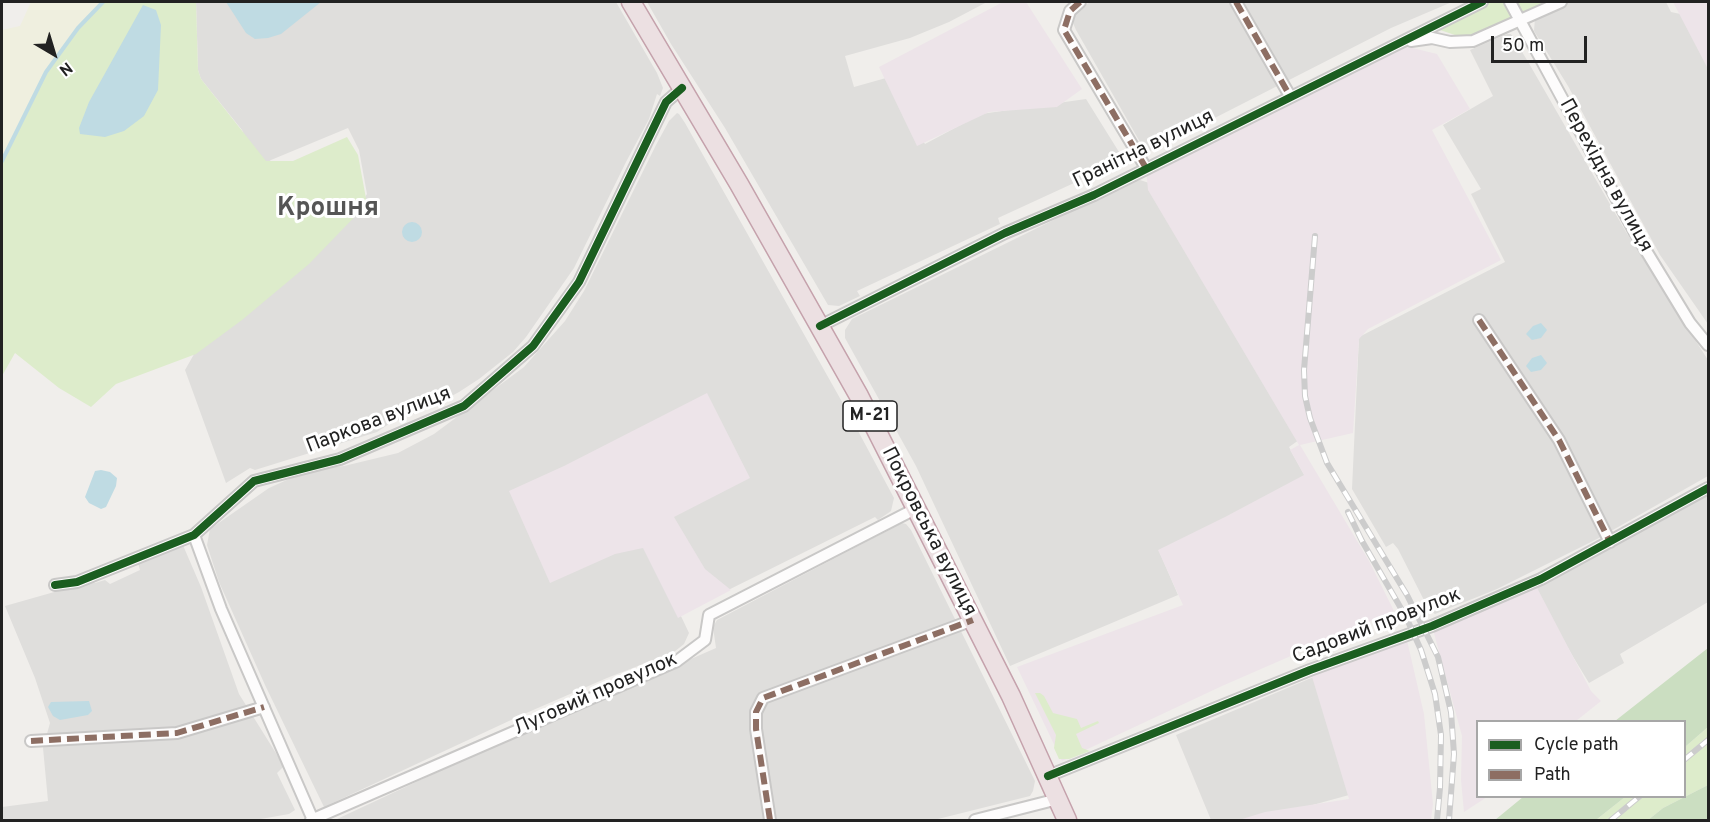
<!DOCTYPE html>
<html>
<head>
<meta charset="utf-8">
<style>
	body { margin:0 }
	#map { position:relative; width:1710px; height:822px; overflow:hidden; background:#f0eeeb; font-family:Overpass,sans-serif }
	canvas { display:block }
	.frame { position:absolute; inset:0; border:3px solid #222; pointer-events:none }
	.legend { position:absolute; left:1476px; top:720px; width:210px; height:78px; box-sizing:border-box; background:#fff; border:2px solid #a7a7a7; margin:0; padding:8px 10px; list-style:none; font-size:18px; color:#222 }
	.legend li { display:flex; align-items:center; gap:12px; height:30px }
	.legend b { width:30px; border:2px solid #a7a7a7 }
	.north { position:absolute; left:24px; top:24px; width:60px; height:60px; -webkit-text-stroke:4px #fff; paint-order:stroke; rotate:142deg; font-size:16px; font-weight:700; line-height:24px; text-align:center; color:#222 }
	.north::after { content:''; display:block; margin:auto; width:21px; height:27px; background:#222; clip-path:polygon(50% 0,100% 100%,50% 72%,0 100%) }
	.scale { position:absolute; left:1491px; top:36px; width:96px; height:27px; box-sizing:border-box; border:3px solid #222; border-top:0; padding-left:8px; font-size:18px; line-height:21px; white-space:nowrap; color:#222; -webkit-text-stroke:4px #fff; paint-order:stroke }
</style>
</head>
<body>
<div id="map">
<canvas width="1710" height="822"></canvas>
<div class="frame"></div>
<ul class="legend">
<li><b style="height:8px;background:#1b5e20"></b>Cycle path</li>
<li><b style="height:8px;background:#8d6e63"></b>Path</li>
</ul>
<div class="north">N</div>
<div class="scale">50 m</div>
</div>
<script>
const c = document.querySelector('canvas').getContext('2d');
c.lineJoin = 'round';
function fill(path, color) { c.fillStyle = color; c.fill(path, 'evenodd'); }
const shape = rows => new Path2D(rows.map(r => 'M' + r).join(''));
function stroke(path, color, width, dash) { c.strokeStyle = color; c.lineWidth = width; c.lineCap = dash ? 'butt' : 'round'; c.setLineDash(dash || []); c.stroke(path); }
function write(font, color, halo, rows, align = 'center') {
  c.font = font + ' Overpass,sans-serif'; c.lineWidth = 6; c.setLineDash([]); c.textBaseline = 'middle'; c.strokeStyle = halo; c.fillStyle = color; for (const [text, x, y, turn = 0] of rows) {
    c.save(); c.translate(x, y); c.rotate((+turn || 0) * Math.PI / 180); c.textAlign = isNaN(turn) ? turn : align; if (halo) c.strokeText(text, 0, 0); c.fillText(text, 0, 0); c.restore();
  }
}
const residential = shape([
	[196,2,616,2,657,73,663,88,660,96,657,94,649,119,626,162,574,268,526,337,513,352,479,379,459,392,435,405,389,424,377,432,255,470,250,468,226,483,185,370,197,349,345,226,367,194,359,150,348,128,271,160,259,168,242,130,201,79,198,70],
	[647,2,987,2,949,22,910,38,845,56,854,87,886,78,925,144,981,114,1086,99,1124,160,998,218,1000,224,857,291,860,296,839,306,828,305,725,128,671,44],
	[1091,2,1452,2,1391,28,1148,152,1144,149,1076,30,1073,23,1074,16,1084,5],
	[1570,2,1666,2,1671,12,1685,15,1708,59,1708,324,1660,255,1568,86,1534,31,1535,18],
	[1507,34,1511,34,1527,60,1626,232,1708,360,1708,476,1597,539,1497,589,1435,614,1429,610,1398,549,1393,543,1386,547,1352,489,1359,337,1505,262,1471,194,1481,189,1443,125,1493,96,1470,50],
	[677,113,679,114,685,123,850,416,894,498,891,511,878,520,875,517,680,614,689,633,684,644,674,652,607,678,524,714,324,807,265,685,219,582,207,545,210,529,269,488,309,470,344,466,398,453,434,434,524,367,565,321,584,291,656,145,669,121],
	[1140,180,1152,184,1306,435,1289,447,1305,476,1160,553,1178,595,1010,666,916,466,845,338,845,330,852,319,1129,183],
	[1708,492,1708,602,1620,654,1624,663,1589,683,1532,589,1551,577,1616,545],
	[902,523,906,524,911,530,1035,781,1033,791,1030,796,934,820,335,820,495,745,716,648,713,627,717,620],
	[182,543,201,587,239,694,284,766,277,773,295,810,289,814,255,820,2,820,2,807,48,801,43,748,50,723,35,678,5,606,93,581,95,583,105,580,110,584,140,570,138,563],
	[1323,673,1349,795,1258,820,1211,820,1176,735]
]);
const industrial = shape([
	[1003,2,1026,2,1082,89,1057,107,989,112,917,146,879,67],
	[1673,2,1708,2,1708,69],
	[1396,44,1437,54,1470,109,1432,130,1501,260,1368,329,1359,339,1353,433,1300,445,1369,561,1394,611,1222,686,1062,761,1017,667,1183,605,1158,550,1225,517,1304,475,1290,450,1299,445,1148,190,1146,168],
	[707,393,750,478,674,517,705,569,731,590,678,618,643,548,615,554,550,583,509,491,564,466],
	[1534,582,1591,691,1601,701,1576,721,1478,722,1478,796,1487,797,1464,812,1461,780,1462,736,1432,626],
	[1406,636,1424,714,1433,804,1431,820,1239,820,1265,812,1349,799,1310,670]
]);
const farmland = shape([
	[31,2,103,2,78,28,46,72,2,161,2,30,20,26]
]);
const grass = shape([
	[103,2,196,2,198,70,201,79,266,161,293,161,347,137,358,155,367,204,309,264,242,320,196,354,116,384,91,407,59,388,15,353,2,376,2,161,46,72,78,28],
	[1482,2,1561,2,1473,41,1431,27],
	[1035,693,1040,693,1044,696,1053,713,1077,719,1081,728,1098,721,1099,723,1076,734,1082,748,1090,751,1069,759,1059,759,1054,748,1056,735],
	[1708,727,1708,785,1663,808,1648,820,1596,820,1625,797,1684,796,1685,747]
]);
const forest = shape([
	[1708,648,1708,727,1685,747,1684,722,1615,721],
	[1708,785,1708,820,1648,820,1663,808],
	[1523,797,1524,796,1625,797,1596,820,1495,820]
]);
const water = shape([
	[226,2,321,2,281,34,268,38,255,39,246,33],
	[143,5,156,10,161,25,158,90,144,116,124,131,105,137,80,134,79,128,89,102],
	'402 232a10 10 0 1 1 20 0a10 10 0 1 1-20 0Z',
	[1541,323,1547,330,1541,338,1532,340,1526,334,1533,326],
	[1541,355,1547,363,1541,370,1531,372,1526,366,1532,358],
	[101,470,110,472,117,478,116,486,106,507,101,509,89,503,85,497,95,471],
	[89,701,92,711,88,715,60,720,53,716,48,707,51,702]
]);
const stream = shape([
	[2,161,46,72,78,28,103,2]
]);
const street = shape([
	[1080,2,1070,11,1064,30,1146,168],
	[1236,2,1290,96],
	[1510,2,1634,231,1690,323,1708,345],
	[1411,41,1432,38,1450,42,1473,41,1561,2],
	[1479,320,1559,440,1610,542],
	[820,326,1005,233,1094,195,1482,2],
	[194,535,221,609,313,820],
	[55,585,77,582,194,535,254,481,340,459,464,406,533,346,579,282,666,102,682,88],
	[31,741,177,733,264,707],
	[1048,776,1310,670,1432,626,1541,579,1708,488],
	[311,820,677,661,705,640,709,615,917,508],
	[770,820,756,729,756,712,763,698,973,620],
	[975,820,1058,799]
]);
const highway = shape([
	[631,2,739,184,859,396,1011,696,1067,820]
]);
const rail = shape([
	[1315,236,1304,370,1305,396,1310,418,1327,463,1407,595,1438,657,1451,712,1454,754,1449,820],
	[1348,512,1362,541,1406,617,1421,650,1435,694,1441,735,1440,788,1437,820],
	[1684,760,1708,740],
	[1611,820,1640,796]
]);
const quiet = shape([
	[1080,2,1070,11,1064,30,1146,168],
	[1236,2,1290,96],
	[1479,320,1559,440,1610,542],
	[31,741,177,733,264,707],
	[770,820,756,729,756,712,763,698,973,620]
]);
const cycleway = shape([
	[820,326,1005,233,1094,195,1482,2],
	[55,585,77,582,194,535,254,481,340,459,464,406,533,346,579,282,666,102,682,88],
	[1048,776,1310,670,1432,626,1541,579,1708,488]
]);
const shields = [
	[870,416,54]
];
const shieldNames = [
	["М-21",870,416]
];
const streetNames = [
	["Гранітна вулиця",1144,150,-26],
	["Перехідна вулиця",1605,176,61],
	["Паркова вулиця",379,421,-21],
	["Покровська вулиця",928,532,63],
	["Садовий провулок",1377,627,-21],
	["Луговий провулок",596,695,-24]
];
const districtNames = [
	["Крошня",328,210]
];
fill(residential, '#dfdedc');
fill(industrial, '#ede4e9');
fill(farmland, '#efefdf');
fill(grass, '#ddeccb');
fill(forest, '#cbdec1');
fill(water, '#bfdbe3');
stroke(stream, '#bfdbe3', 4);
stroke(street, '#c9c8c7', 14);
stroke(highway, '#c5a2ac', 21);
stroke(street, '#fdfcfc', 10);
stroke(highway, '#ece0e2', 18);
stroke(rail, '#ccc', 6);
stroke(rail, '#fff', 4, [11]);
stroke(quiet, '#8d6e63', 6, [12, 6]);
stroke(cycleway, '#1b5e20', 8);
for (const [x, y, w] of shields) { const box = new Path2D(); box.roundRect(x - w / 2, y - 15, w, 30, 4.5); c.fillStyle = '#fff'; c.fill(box); stroke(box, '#222', 1.5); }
write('bold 18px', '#222', null, shieldNames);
write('20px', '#222', '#fff', streetNames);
write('bold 26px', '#555', '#fff', districtNames);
</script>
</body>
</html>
